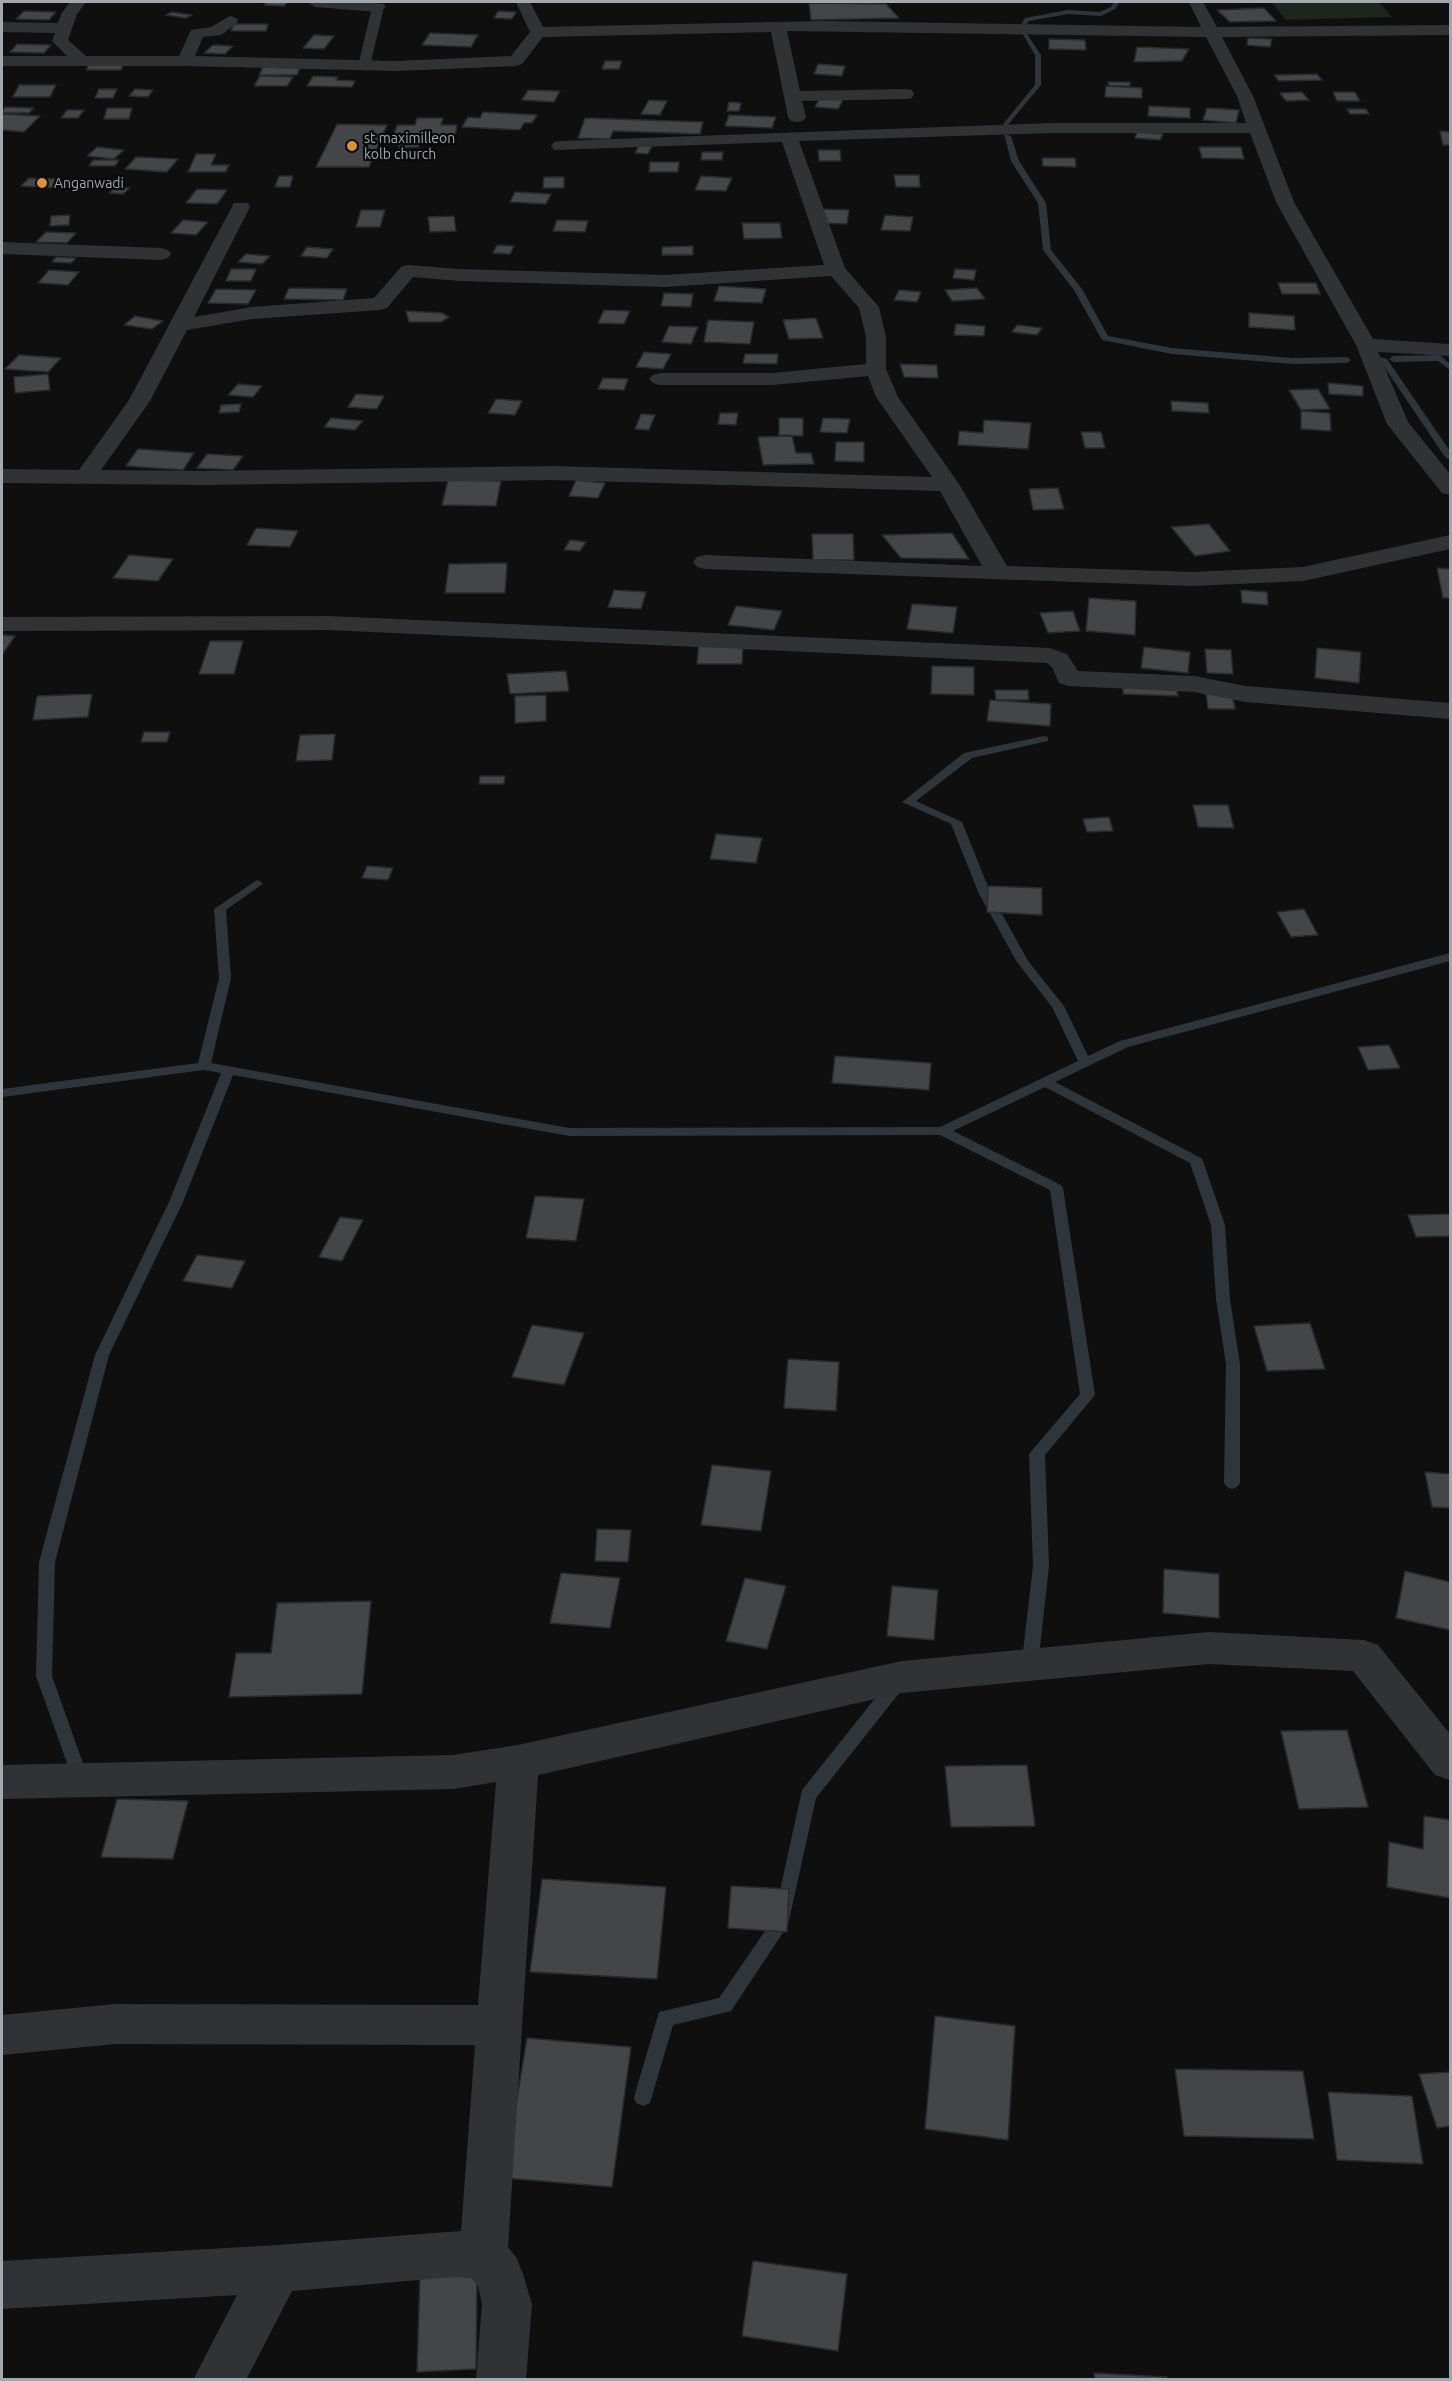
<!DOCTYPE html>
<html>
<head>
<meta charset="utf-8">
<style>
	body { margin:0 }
	#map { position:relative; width:1452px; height:2381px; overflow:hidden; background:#0f0f10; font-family:Ubuntu,sans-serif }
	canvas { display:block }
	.frame { position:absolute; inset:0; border:3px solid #a2a8af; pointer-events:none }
</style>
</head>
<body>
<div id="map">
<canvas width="1452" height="2381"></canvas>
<div class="frame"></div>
</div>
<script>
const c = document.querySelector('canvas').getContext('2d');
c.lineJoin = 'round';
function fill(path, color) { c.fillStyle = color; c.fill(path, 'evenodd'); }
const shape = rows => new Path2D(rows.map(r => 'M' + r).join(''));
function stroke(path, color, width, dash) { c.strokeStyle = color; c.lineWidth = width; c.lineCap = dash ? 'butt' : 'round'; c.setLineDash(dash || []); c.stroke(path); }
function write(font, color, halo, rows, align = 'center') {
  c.font = font + ' Ubuntu,sans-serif'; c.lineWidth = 4.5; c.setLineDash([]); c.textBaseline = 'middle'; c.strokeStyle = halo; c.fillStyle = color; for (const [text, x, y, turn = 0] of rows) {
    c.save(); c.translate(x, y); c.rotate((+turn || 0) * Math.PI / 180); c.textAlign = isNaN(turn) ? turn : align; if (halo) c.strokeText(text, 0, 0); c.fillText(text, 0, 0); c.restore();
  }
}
const green = shape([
	[1271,2,1379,2,1392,17,1286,20]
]);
const stream = shape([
	[1114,2,1120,2,1115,9,1101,16,1068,14,1029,21,1024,27,1021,25,1025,18,1068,10,1100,12,1111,7,1114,2],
	[1025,31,1041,55,1041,85,1007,126,1003,124,1035,85,1035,55,1022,33,1025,31],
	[1004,134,1011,136,1019,161,1046,203,1051,250,1082,289,1108,336,1172,348,1292,358,1347,357,1351,360,1347,363,1292,364,1172,354,1102,340,1074,290,1043,250,1038,203,1011,161,1004,134],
	[1440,355,1450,364,1450,370,1438,361,1393,362,1389,359,1393,356,1440,355],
	[1380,357,1387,359,1450,451,1450,460,1445,457,1379,359,1380,357],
	[1044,736,1048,737,1048,741,972,758,916,801,962,822,991,894,1028,961,1064,1006,1088,1056,1120,1041,1450,953,1450,961,1128,1047,1055,1082,1201,1158,1203,1161,1225,1225,1230,1299,1240,1364,1240,1483,1237,1487,1232,1489,1227,1487,1224,1483,1226,1364,1216,1299,1211,1225,1190,1163,1045,1087,953,1131,1061,1185,1063,1188,1095,1395,1045,1455,1049,1566,1038,1665,1036,1670,1028,1671,1022,1670,1020,1665,1022,1660,1033,1566,1029,1454,1080,1394,1050,1190,940,1135,569,1136,233,1075,183,1202,109,1355,55,1562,52,1676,86,1772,84,1777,78,1779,72,1777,36,1676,39,1562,95,1355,169,1202,221,1073,204,1070,2,1097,2,1089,198,1063,219,978,214,909,257,880,263,883,261,885,226,910,231,978,211,1063,569,1128,940,1127,1078,1061,1052,1007,1017,962,979,894,951,824,902,802,964,753,1044,736],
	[898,1675,904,1677,906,1682,904,1687,816,1798,788,1925,731,2011,673,2025,650,2103,643,2106,636,2103,634,2097,659,2012,719,1998,774,1918,802,1790,892,1677,898,1675]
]);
const building = shape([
	[267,2,288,2,284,6,264,5,267,2],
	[809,3,886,4,899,18,811,20,809,3],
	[1264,8,1276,21,1230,22,1217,10,1264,8],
	[24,11,56,12,49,20,16,19,24,11],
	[498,11,516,12,512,19,494,18,498,11],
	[172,12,192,15,186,18,166,15,172,12],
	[234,24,268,24,266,31,231,31,234,24],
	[430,33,478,35,471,47,422,45,430,33],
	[314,35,334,36,324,49,303,48,314,35],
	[1248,38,1272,39,1270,47,1247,45,1248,38],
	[1049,39,1085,40,1086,50,1049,49,1049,39],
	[17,44,51,45,44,53,10,52,17,44],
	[213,45,233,46,225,54,204,53,213,45],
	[1137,47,1189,49,1182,61,1134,62,1137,47],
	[605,61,622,61,619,69,602,69,605,61],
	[89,64,124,64,121,70,86,70,89,64],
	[818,64,845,66,842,76,814,74,818,64],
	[263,67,300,68,297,75,259,75,263,67],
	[1317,74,1322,80,1279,81,1274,75,1317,74],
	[260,76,293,77,287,86,254,86,260,76],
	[313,76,338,77,336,80,355,81,352,87,307,86,313,76],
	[1108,82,1130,82,1130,86,1109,86,1108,82],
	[19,85,56,85,50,97,13,97,19,85],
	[1106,86,1142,88,1142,98,1105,97,1106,86],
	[99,89,117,89,113,98,95,98,99,89],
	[135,89,153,90,148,97,129,96,135,89],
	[528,90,560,91,554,102,522,100,528,90],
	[1302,92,1309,100,1286,101,1280,93,1302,92],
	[1333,92,1355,92,1360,101,1337,101,1333,92],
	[820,98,843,100,838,109,815,107,820,98],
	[649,100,667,101,660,115,641,114,649,100],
	[729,102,741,103,739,111,727,111,729,102],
	[1149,106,1190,108,1190,118,1148,116,1149,106],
	[5,107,34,108,29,113,2,113,5,107],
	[107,108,132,108,129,119,104,119,107,108],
	[1207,108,1239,110,1236,123,1203,120,1207,108],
	[1347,109,1366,109,1369,114,1350,114,1347,109],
	[67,110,84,110,78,118,61,118,67,110],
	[483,112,537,115,532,123,524,123,520,130,462,127,468,117,480,118,483,112],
	[2,114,40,116,24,132,2,130,2,114],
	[729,115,776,117,772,128,725,126,729,115],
	[417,118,443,118,441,125,457,125,455,137,393,137,397,125,415,125,417,118],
	[585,118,703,122,700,134,613,131,610,139,578,138,585,118],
	[337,124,387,125,369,167,316,167,337,124],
	[1440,131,1450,132,1450,145,1443,145,1440,131],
	[1137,132,1163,134,1160,140,1135,138,1137,132],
	[419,142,419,147,399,148,398,143,419,142],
	[639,145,652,146,648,154,635,153,639,145],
	[97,147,124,150,114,159,87,156,97,147],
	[1199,147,1241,147,1244,159,1202,158,1199,147],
	[818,150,840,150,841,161,819,161,818,150],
	[702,152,723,152,722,160,701,160,702,152],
	[196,154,216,154,211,165,229,165,226,172,188,172,196,154],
	[136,157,178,159,167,172,125,169,136,157],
	[1042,158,1075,158,1076,167,1043,166,1042,158],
	[93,160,119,160,115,166,89,166,93,160],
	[650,162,679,162,678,172,649,172,650,162],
	[894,175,919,175,920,187,896,187,894,175],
	[279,176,293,176,290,187,275,187,279,176],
	[701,176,732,178,726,191,695,190,701,176],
	[544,177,564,177,564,188,543,188,544,177],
	[29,178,61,179,55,188,21,186,29,178],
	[116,187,130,188,123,194,109,193,116,187],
	[197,189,227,190,217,204,186,203,197,189],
	[515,192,551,194,546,204,510,202,515,192],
	[822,209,849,210,847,224,820,223,822,209],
	[361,210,385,210,380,227,356,227,361,210],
	[70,215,69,225,50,226,51,216,70,215],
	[885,215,913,217,910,231,881,230,885,215],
	[454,216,456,231,430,232,428,217,454,216],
	[183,220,208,222,196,235,171,233,183,220],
	[557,220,588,221,585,232,553,231,557,220],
	[742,223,780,223,782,238,744,239,742,223],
	[46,232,76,233,67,243,36,242,46,232],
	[497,245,514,246,510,254,493,253,497,245],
	[693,246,693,255,662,255,662,247,693,246],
	[307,247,333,249,327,258,301,256,307,247],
	[246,254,270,256,262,264,238,262,246,254],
	[56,257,76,258,71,263,52,262,56,257],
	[231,269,256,269,251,281,226,281,231,269],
	[955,269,976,270,974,280,953,278,955,269],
	[49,270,79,272,68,285,38,283,49,270],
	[1278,283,1316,283,1320,294,1282,294,1278,283],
	[719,286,766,289,762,303,714,301,719,286],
	[289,288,347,289,343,300,284,299,289,288],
	[977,288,985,299,952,301,945,290,977,288],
	[216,289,256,290,248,304,208,303,216,289],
	[899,290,921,292,917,302,894,300,899,290],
	[664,293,693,294,691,307,661,306,664,293],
	[604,310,630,311,624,324,598,323,604,310],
	[406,311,442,313,449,317,441,322,409,322,406,311],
	[1249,313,1294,316,1295,330,1249,327,1249,313],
	[135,316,163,321,152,329,124,325,135,316],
	[816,318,823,338,789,339,783,320,816,318],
	[708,320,754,322,750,344,704,342,708,320],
	[956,324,985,326,984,336,954,335,956,324],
	[1017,325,1042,328,1037,335,1012,332,1017,325],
	[669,326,698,327,691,344,662,342,669,326],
	[644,352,671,354,663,369,636,367,644,352],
	[745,354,778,354,777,364,743,363,745,354],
	[19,355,61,358,48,372,5,369,19,355],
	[900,364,937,365,938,378,904,377,900,364],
	[48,374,50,390,15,393,14,377,48,374],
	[603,378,628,379,624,390,598,389,603,378],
	[1328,383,1363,386,1363,396,1329,394,1328,383],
	[238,384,262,386,253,397,228,395,238,384],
	[1318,389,1330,409,1301,410,1289,390,1318,389],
	[356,394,384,396,377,409,348,407,356,394],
	[496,399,522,401,515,415,488,413,496,399],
	[1171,401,1208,403,1209,413,1172,411,1171,401],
	[241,404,239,412,219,413,221,405,241,404],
	[1301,411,1330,413,1331,431,1301,429,1301,411],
	[720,413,738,413,736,425,718,424,720,413],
	[641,414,655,415,649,430,635,429,641,414],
	[331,418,363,421,355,430,324,427,331,418],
	[779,418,803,418,803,436,779,435,779,418],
	[823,418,850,419,847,433,820,432,823,418],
	[984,420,1031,423,1028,449,958,445,959,431,983,433,984,420],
	[1081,432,1101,432,1105,448,1085,448,1081,432],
	[792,436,796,453,811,453,814,464,763,465,758,437,792,436],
	[836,442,864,442,864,462,835,461,836,442],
	[138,449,194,453,183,470,126,466,138,449],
	[207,454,243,456,233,470,197,468,207,454],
	[448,480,501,481,496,506,442,505,448,480],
	[576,480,605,483,598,498,569,496,576,480],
	[1058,488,1064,509,1033,510,1029,489,1058,488],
	[1209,524,1230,551,1195,556,1171,527,1209,524],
	[256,528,298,531,290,547,247,545,256,528],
	[952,533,969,559,901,558,882,535,952,533],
	[812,534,853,534,854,560,813,560,812,534],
	[570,540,586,542,580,551,564,550,570,540],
	[129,555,173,559,158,581,113,578,129,555],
	[507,563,505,593,445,593,449,564,507,563],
	[1437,568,1450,569,1450,598,1443,598,1437,568],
	[614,590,646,592,641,609,608,607,614,590],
	[1241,590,1267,592,1268,605,1242,603,1241,590],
	[1089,598,1136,601,1135,635,1086,631,1089,598],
	[912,604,957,607,953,633,907,629,912,604],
	[736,606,782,611,774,630,728,625,736,606],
	[1073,611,1080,631,1048,633,1040,613,1073,611],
	[2,635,15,636,2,655,2,635],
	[210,641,243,641,234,674,199,674,210,641],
	[699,642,743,643,742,664,697,664,699,642],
	[1144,647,1190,652,1188,673,1141,668,1144,647],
	[1317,648,1361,652,1359,683,1315,678,1317,648],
	[1205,649,1231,650,1233,674,1207,673,1205,649],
	[932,666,974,667,974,695,931,694,932,666],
	[566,671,569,691,510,694,507,674,566,671],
	[1123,684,1176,686,1178,696,1123,694,1123,684],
	[995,690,1028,690,1029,700,996,700,995,690],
	[1206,693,1232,694,1235,709,1208,709,1206,693],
	[92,694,88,717,33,720,37,696,92,694],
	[546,695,546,721,515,723,515,696,546,695],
	[990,700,1051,704,1050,726,987,721,990,700],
	[144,732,170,732,167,742,141,742,144,732],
	[335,734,332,760,296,761,300,735,335,734],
	[480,776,505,776,504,784,479,784,480,776],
	[1193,805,1228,805,1234,828,1198,827,1193,805],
	[1109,817,1113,831,1087,832,1083,819,1109,817],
	[716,834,762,838,756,863,710,859,716,834],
	[367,866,393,868,388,880,362,878,367,866],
	[988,886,1042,888,1042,915,987,912,988,886],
	[1304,909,1318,935,1291,937,1277,912,1304,909],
	[1389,1045,1400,1068,1368,1070,1358,1047,1389,1045],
	[835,1056,931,1063,929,1090,832,1083,835,1056],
	[535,1196,584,1199,576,1241,526,1238,535,1196],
	[1450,1214,1450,1236,1416,1237,1408,1215,1450,1214],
	[340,1217,363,1220,342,1261,319,1257,340,1217],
	[197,1255,245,1261,232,1288,183,1281,197,1255],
	[1310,1323,1325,1369,1267,1371,1254,1326,1310,1323],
	[532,1325,584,1333,564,1385,512,1377,532,1325],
	[788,1359,839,1362,836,1411,784,1408,788,1359],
	[712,1465,771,1471,761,1531,701,1525,712,1465],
	[1425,1472,1450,1474,1450,1508,1432,1507,1425,1472],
	[597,1529,631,1530,628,1562,595,1561,597,1529],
	[1164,1569,1219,1574,1219,1618,1163,1613,1164,1569],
	[1405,1571,1450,1582,1450,1630,1396,1618,1405,1571],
	[561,1573,620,1578,610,1628,550,1623,561,1573],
	[745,1578,786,1586,767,1649,726,1641,745,1578],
	[892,1586,938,1590,934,1640,887,1636,892,1586],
	[371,1601,362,1694,229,1697,236,1653,271,1653,277,1603,371,1601],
	[1347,1730,1368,1807,1299,1809,1281,1731,1347,1730],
	[1027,1765,1035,1826,951,1827,945,1766,1027,1765],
	[117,1799,188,1801,173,1859,101,1857,117,1799],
	[1424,1816,1450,1820,1450,1898,1387,1887,1389,1842,1423,1849,1424,1816],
	[542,1879,666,1887,657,1979,530,1972,542,1879],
	[731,1886,789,1889,787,1932,728,1928,731,1886],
	[935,2016,1015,2026,1008,2140,925,2129,935,2016],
	[527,2038,631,2047,612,2187,504,2178,527,2038],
	[1175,2069,1303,2071,1314,2139,1184,2136,1175,2069],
	[1450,2072,1450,2126,1437,2128,1419,2074,1450,2072],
	[1328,2092,1412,2096,1423,2164,1337,2160,1328,2092],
	[753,2261,847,2274,838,2351,742,2336,753,2261],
	[477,2274,476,2369,417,2372,420,2276,477,2274],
	[1094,2373,1167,2377,1167,2380,1095,2380,1094,2373]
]);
const service = shape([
	[378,4,384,7,370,66,364,70,358,66,372,7,378,4]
]);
const minor = shape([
	[70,2,86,2,77,14,68,40,86,56,179,56,191,30,211,27,230,16,236,18,238,21,236,24,221,35,203,37,195,56,396,61,511,56,530,32,516,2,530,2,543,27,821,21,1201,27,1189,2,1203,2,1217,27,1450,25,1450,35,1222,37,1253,96,1294,202,1373,339,1450,344,1450,356,1378,352,1408,422,1450,474,1450,495,1442,493,1387,424,1356,345,1276,202,1250,133,1052,133,799,141,845,268,879,307,886,337,886,369,898,397,959,484,1007,566,1192,572,1303,567,1450,535,1450,549,1303,581,1192,586,705,569,697,567,693,562,697,557,705,555,982,566,940,491,552,480,204,485,2,483,2,469,79,470,129,400,234,203,248,203,250,207,194,317,252,307,374,298,401,267,408,265,459,269,665,275,824,265,782,142,554,150,551,146,554,142,560,141,1052,123,1246,123,1237,96,1206,37,787,31,800,91,906,89,912,90,914,94,912,98,906,99,802,101,806,117,803,121,797,122,791,121,788,117,771,32,543,37,522,64,516,66,396,71,185,66,2,66,2,56,67,56,52,41,55,33,2,32,2,22,58,23,61,14,70,2],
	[831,276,859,308,866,337,866,364,773,373,660,373,653,375,649,379,653,383,660,385,773,385,868,376,876,397,932,477,552,466,204,471,101,470,150,401,187,330,252,319,380,310,387,308,413,277,459,281,665,287,831,276],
	[307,2,368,2,384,4,386,7,378,12,315,7,307,2],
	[2,242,161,248,168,250,171,254,168,258,161,260,2,254,2,242],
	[328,616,1050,648,1067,654,1078,671,1194,676,1246,686,1450,703,1450,719,1246,702,1194,692,1068,686,1059,683,1052,667,1047,663,328,630,2,631,2,617,328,616],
	[1209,1632,1364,1640,1378,1645,1450,1734,1450,1780,1435,1775,1353,1671,1209,1664,902,1693,538,1775,508,2247,516,2257,523,2274,532,2304,526,2380,476,2380,482,2304,478,2286,471,2278,453,2277,292,2291,246,2380,193,2380,237,2295,2,2309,2,2261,278,2245,461,2231,475,2045,115,2044,2,2055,2,2015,115,2004,478,2005,496,1782,453,1789,2,1799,2,1765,453,1755,518,1745,902,1661,1209,1632]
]);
const markers = [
	[352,146,6,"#da923d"],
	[42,183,6,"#da923d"]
];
const farPoinames = [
	["st maximilleon",364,138],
	["kolb church",364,154],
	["Anganwadi",54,183]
];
fill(green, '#1e241e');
fill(stream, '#2e363b');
fill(building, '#434548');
stroke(building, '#292a2c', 1.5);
fill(service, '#313235');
fill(minor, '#313235');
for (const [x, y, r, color] of markers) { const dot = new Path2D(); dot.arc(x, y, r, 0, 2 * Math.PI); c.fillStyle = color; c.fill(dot); stroke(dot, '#0a0a0b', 2); }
write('14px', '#a2a8af', '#0a0a0b', farPoinames, 'left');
</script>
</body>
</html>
